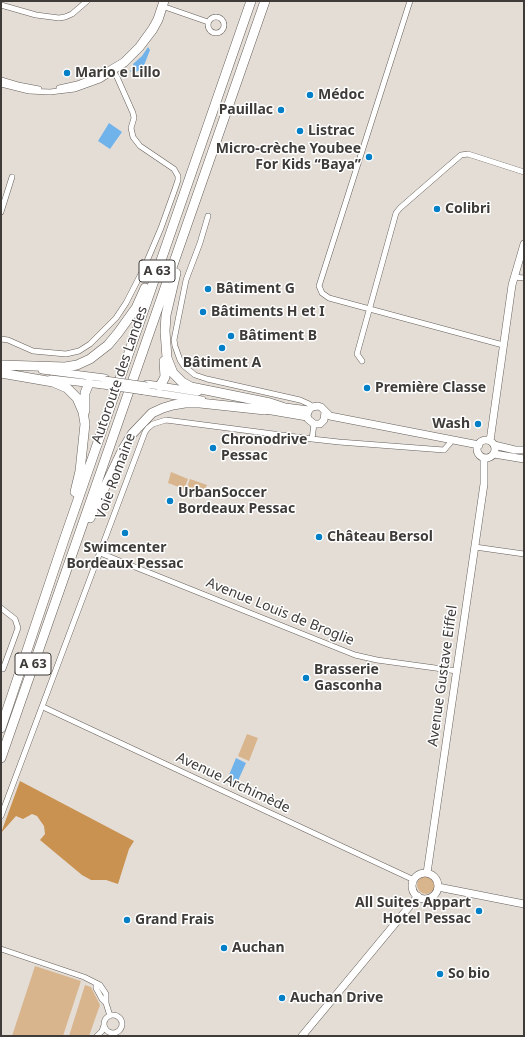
<!DOCTYPE html>
<html>
<head>
<meta charset="utf-8">
<style>
	body { margin:0 }
	#map { position:relative; width:525px; height:1037px; overflow:hidden; background:#e4ddd6; font-family:"Noto Sans",sans-serif }
	canvas { display:block }
	.frame { position:absolute; inset:0; border:2px solid #3e3b39; pointer-events:none }
</style>
</head>
<body>
<div id="map">
<canvas width="525" height="1037"></canvas>
<div class="frame"></div>
</div>
<script>
const c = document.querySelector('canvas').getContext('2d');
c.lineJoin = 'round';
function fill(path, color) { c.fillStyle = color; c.fill(path, 'evenodd'); }
const shape = rows => new Path2D(rows.map(r => 'M' + r).join(''));
function stroke(path, color, width, dash) { c.strokeStyle = color; c.lineWidth = width; c.lineCap = dash ? 'butt' : 'round'; c.setLineDash(dash || []); c.stroke(path); }
function write(font, color, halo, rows, align = 'center') {
  c.font = font + ' "Noto Sans",sans-serif'; c.lineWidth = 3; c.setLineDash([]); c.textBaseline = 'middle'; c.strokeStyle = halo; c.fillStyle = color; for (const [text, x, y, turn = 0] of rows) {
    c.save(); c.translate(x, y); c.rotate((+turn || 0) * Math.PI / 180); c.textAlign = isNaN(turn) ? turn : align; if (halo) c.strokeText(text, 0, 0); c.fillText(text, 0, 0); c.restore();
  }
}
const green = shape([
	[171,472,188,479,184,489,168,483],
	[190,479,207,485,202,495,186,490],
	[247,734,258,738,249,761,238,756],
	'417 885a9 9 0 1 1 18 0a9 9 0 1 1-18 0Z',
	[35,966,81,981,63,1036,12,1036],
	[85,985,91,987,100,1005,89,1036,69,1036]
]);
const forest = shape([
	[20,781,134,841,129,849,118,884,106,880,91,880,82,875,40,840,45,834,44,826,37,816,32,814,23,819,16,816,1,833]
]);
const water = shape([
	[148,47,150,50,143,68,136,72,131,72,130,71,134,67,133,64,142,56],
	[109,123,122,132,110,149,98,141],
	[236,758,246,763,236,785,227,781,227,780]
]);
const street = shape([
	[410,1,319,286,322,293,329,298,503,345],
	[1,5,36,15,59,18,65,17,72,14,87,1],
	[162,6,208,22],
	'208 25a8 8 0 1 1 16 0a8 8 0 1 1-16 0Z',
	[1,80,18,85,39,89],
	[1,84,29,91,50,92,75,89,100,80,125,64,141,48,154,31,160,20,166,1],
	[59,88,77,84,98,76,123,61,138,46,151,28,156,19,162,1],
	[1,212,12,177],
	[208,216,200,243,186,280,174,340,175,346,180,360,184,366,195,375,207,379,300,400,309,404,312,407],
	[514,277,524,278],
	[1,339,8,340,33,351,66,354,79,351,90,344,116,318,126,303,144,268,161,228,175,189,178,180,178,176,174,169,140,146,133,137,131,128,134,118,133,113,117,77,112,69],
	[362,361,357,354,396,213,400,208,461,155,468,154,524,172],
	[312,439,339,442,444,450,450,443],
	[475,547,524,554],
	[100,553,355,655,377,660,457,671],
	[1,608,15,619,18,628,3,669],
	[43,707,414,880],
	[1,816,145,432,148,428,153,424,166,420,312,439,314,424],
	[1,949,84,977,100,985,106,994,106,1003,110,1016],
	[96,983,96,988,102,999,106,1003],
	'104 1024a9 9 0 1 1 18 0a9 9 0 1 1-18 0Z',
	[97,1036,102,1031,104,1025]
]);
const secondary = shape([
	[42,370,105,378],
	[51,379,103,385],
	[147,384,198,392],
	[144,391,202,400],
	[277,406,309,410],
	[260,409,307,417],
	[325,412,324,420,320,424,314,424,308,419,307,415,309,410,312,407,318,406,321,407,330,416,335,417,479,445],
	'477 449a9 9 0 1 1 18 0a9 9 0 1 1-18 0Z',
	[490,441,512,285,524,244],
	[494,445,515,450,524,450],
	[494,454,524,459],
	[427,873,484,484,484,458],
	'412 886a13 13 0 1 1 26 0a13 13 0 1 1-26 0Z',
	[438,887,524,904],
	[302,1036,418,896]
]);
const highway = shape([
	[176,273,166,315,165,331,167,358,173,373,182,382,191,387,270,403,282,407],
	[1,365,65,367,77,365,90,359,108,345,118,333,136,308,145,288],
	[1,373,53,382,67,388,77,398,83,412,85,424,80,471,75,492],
	[160,386,165,377,164,361],
	[85,411,85,393,89,383],
	[90,518,123,449,132,434,152,413,163,408,173,405,185,403,200,403,265,410],
	[1,728,64,540,251,1],
	[1,758,265,1]
]);
const secondaryBridge = shape([
	[105,380,147,386],
	[103,385,144,391]
]);
const markers = [
	[67,73,4,"#027fc7"],
	[310,95,4,"#027fc7"],
	[281,110,4,"#027fc7"],
	[300,131,4,"#027fc7"],
	[369,157,4,"#027fc7"],
	[437,209,4,"#027fc7"],
	[208,289,4,"#027fc7"],
	[203,312,4,"#027fc7"],
	[231,336,4,"#027fc7"],
	[222,348,4,"#027fc7"],
	[367,388,4,"#027fc7"],
	[478,424,4,"#027fc7"],
	[213,448,4,"#027fc7"],
	[170,501,4,"#027fc7"],
	[125,533,4,"#027fc7"],
	[319,537,4,"#027fc7"],
	[306,678,4,"#027fc7"],
	[479,911,4,"#027fc7"],
	[127,920,4,"#027fc7"],
	[224,948,4,"#027fc7"],
	[440,974,4,"#027fc7"],
	[282,998,4,"#027fc7"]
];
const shields = [
	[157,271,36],
	[33,664,36]
];
const shieldNames = [
	["A 63",157,271],
	["A 63",33,664]
];
const poiNames = [
	["Mario e Lillo",75,73],
	["Médoc",318,95],
	["Pauillac",273,110,"right"],
	["Listrac",308,131],
	["Micro-crèche Youbee",361,149,"right"],
	["For Kids “Baya”",361,165,"right"],
	["Colibri",445,209],
	["Bâtiment G",216,289],
	["Bâtiments H et I",211,312],
	["Bâtiment B",239,336],
	["Bâtiment A",222,363,"center"],
	["Première Classe",375,388],
	["Wash",470,424,"right"],
	["Chronodrive",221,440],
	["Pessac",221,456],
	["UrbanSoccer",178,493],
	["Bordeaux Pessac",178,509],
	["Château Bersol",327,537],
	["Swimcenter",125,548,"center"],
	["Bordeaux Pessac",125,564,"center"],
	["Brasserie",314,670],
	["Gasconha",314,686],
	["All Suites Appart",471,903,"right"],
	["Hotel Pessac",471,919,"right"],
	["Grand Frais",135,920],
	["Auchan",232,948],
	["So bio",448,974],
	["Auchan Drive",290,998]
];
const streetNames = [
	["Autoroute des Landes",120,375,-71],
	["Voie Romaine",116,476,-70],
	["Avenue Louis de Broglie",280,612,22],
	["Avenue Gustave Eiffel",443,676,-82],
	["Avenue Archimède",233,783,25]
];
fill(green, '#d9b58d');
fill(forest, '#c99250');
fill(water, '#70b3eb');
stroke(street, '#655f59', 6);
stroke(secondary, '#655f59', 8);
stroke(highway, '#655f59', 10);
stroke(street, '#fff', 5);
stroke(secondary, '#fff', 7);
stroke(highway, '#fff', 9);
stroke(secondaryBridge, '#655f59', 8, []);
stroke(secondaryBridge, '#fff', 7);
for (const [x, y, r, color] of markers) { const dot = new Path2D(); dot.arc(x, y, r, 0, 2 * Math.PI); c.fillStyle = color; c.fill(dot); stroke(dot, '#fff', 1.5); }
for (const [x, y, w] of shields) { const box = new Path2D(); box.roundRect(x - w / 2, y - 11, w, 22, 3); c.fillStyle = '#fff'; c.fill(box); stroke(box, '#3e3b39', 1); }
write('bold 13px', '#3e3b39', null, shieldNames);
write('bold 14px', '#3e3b39', '#fff', poiNames, 'left');
write('14px', '#3e3b39', '#fff', streetNames);
</script>
</body>
</html>
